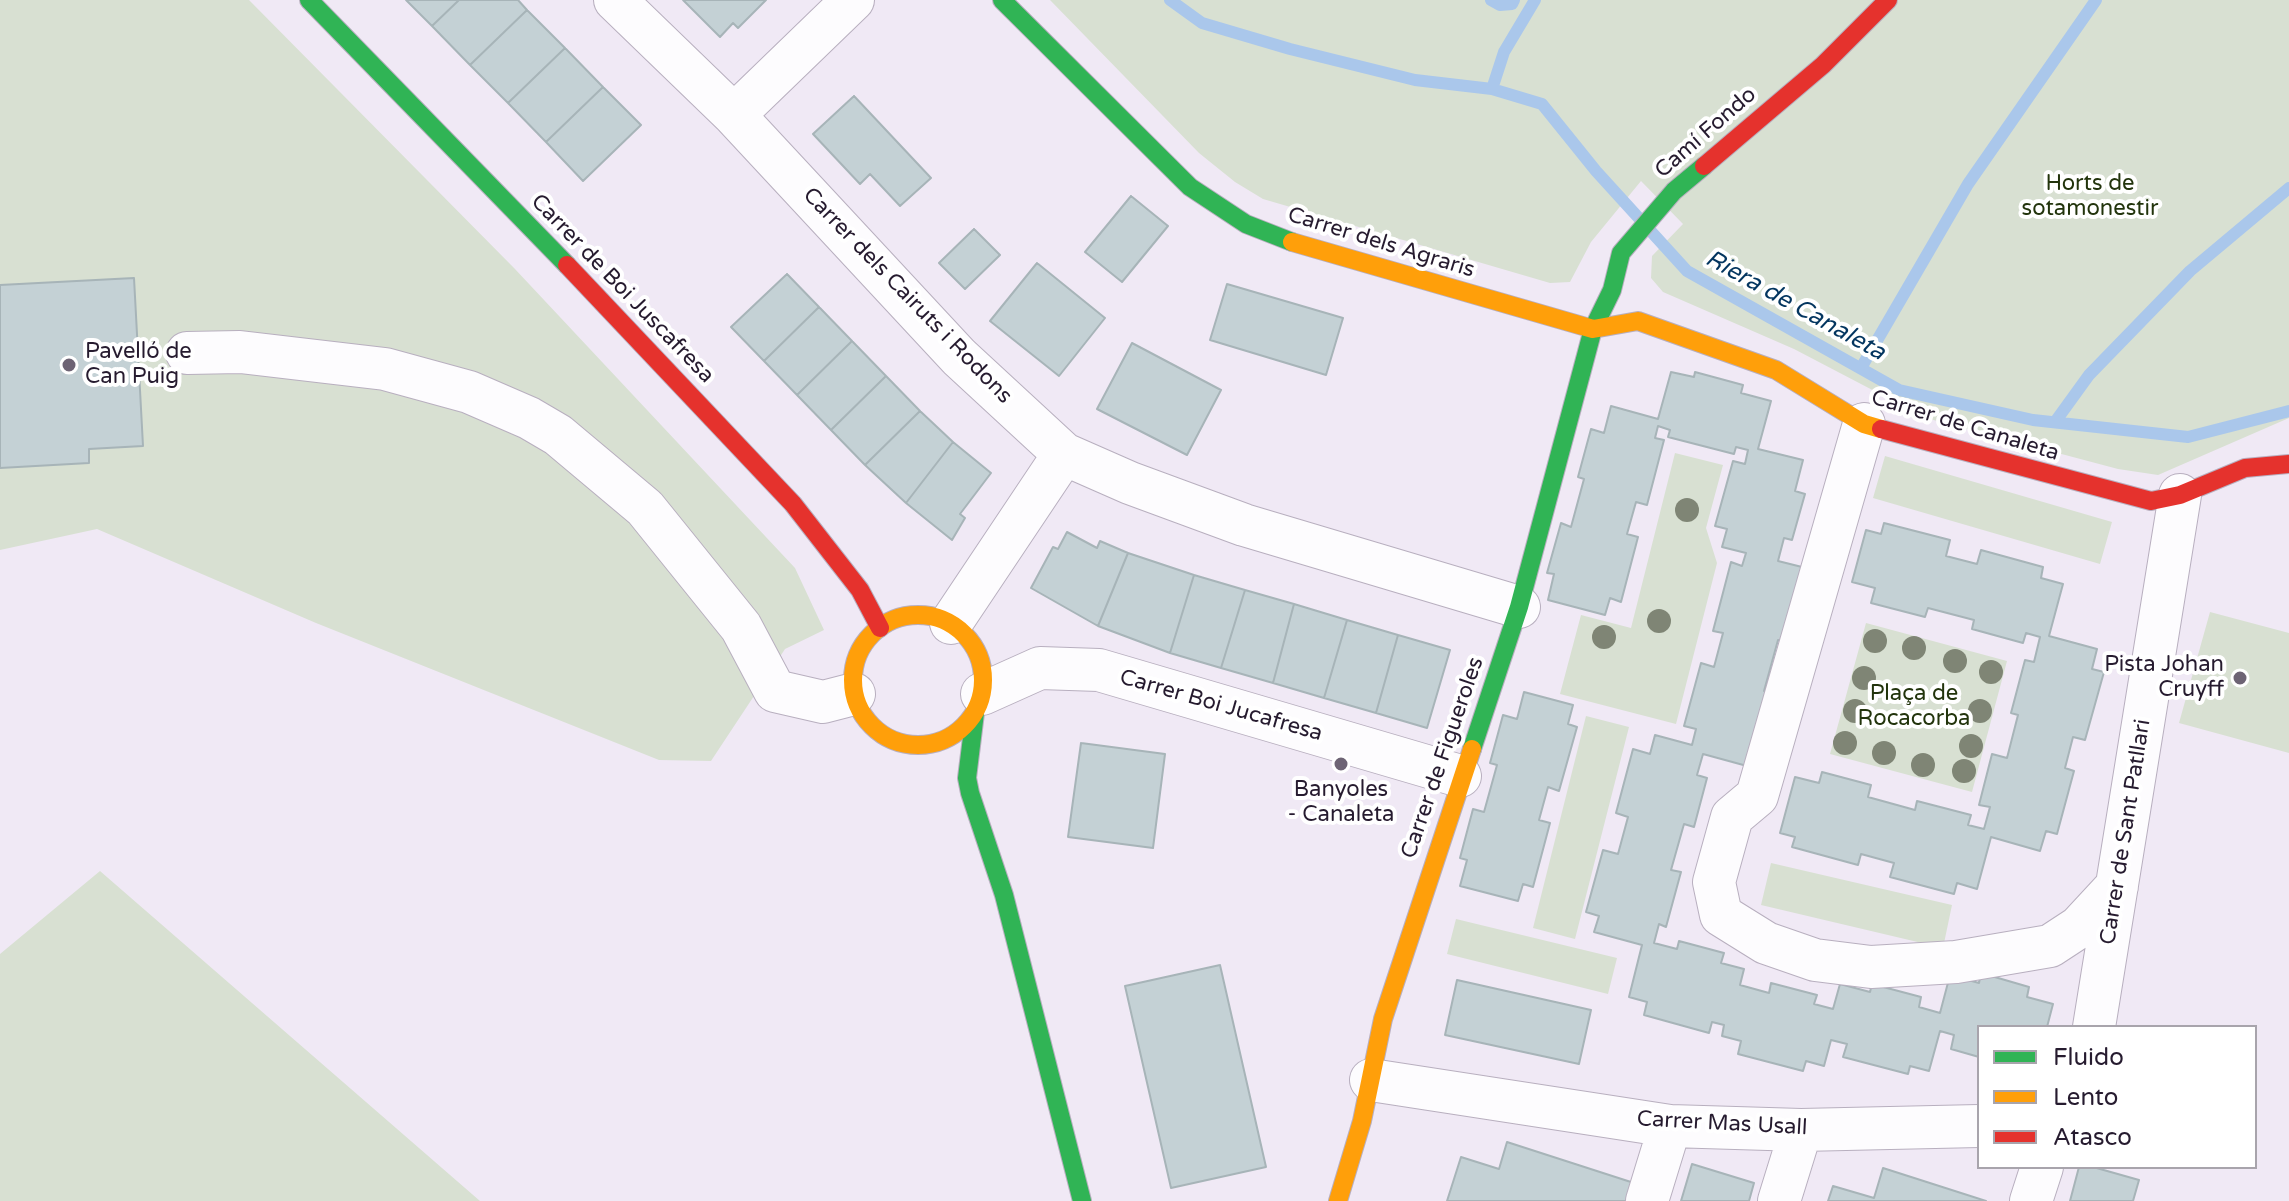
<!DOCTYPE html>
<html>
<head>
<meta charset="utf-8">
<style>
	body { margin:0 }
	#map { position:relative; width:2289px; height:1201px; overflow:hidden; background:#f0e9f5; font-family:"Varela Round",sans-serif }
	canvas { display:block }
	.legend { position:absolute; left:1977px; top:1025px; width:280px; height:144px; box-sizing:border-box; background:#fff; border:2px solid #a8a4ac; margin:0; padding:10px 14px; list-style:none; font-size:24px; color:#261b2f }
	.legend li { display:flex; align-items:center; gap:16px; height:40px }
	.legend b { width:40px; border:2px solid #a8a4ac }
</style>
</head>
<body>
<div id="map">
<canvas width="2289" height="1201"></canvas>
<ul class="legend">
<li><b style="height:10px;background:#30b455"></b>Fluido</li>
<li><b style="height:10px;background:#ff9f0a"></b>Lento</li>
<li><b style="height:10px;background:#e5322d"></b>Atasco</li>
</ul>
</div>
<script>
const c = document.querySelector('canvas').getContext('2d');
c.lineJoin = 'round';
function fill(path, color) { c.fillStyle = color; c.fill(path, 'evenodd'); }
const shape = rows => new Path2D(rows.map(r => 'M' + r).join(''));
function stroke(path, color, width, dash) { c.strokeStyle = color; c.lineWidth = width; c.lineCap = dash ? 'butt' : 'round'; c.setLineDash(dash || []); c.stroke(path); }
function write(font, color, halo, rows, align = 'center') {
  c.font = font + ' "Varela Round",sans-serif'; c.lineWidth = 8; c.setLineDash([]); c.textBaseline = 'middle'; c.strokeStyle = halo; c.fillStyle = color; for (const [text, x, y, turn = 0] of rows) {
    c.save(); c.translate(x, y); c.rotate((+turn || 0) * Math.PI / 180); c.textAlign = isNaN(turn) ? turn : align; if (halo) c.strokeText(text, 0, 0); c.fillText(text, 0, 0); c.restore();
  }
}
const green = shape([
	[0,0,249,0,515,269,795,568,824,630,785,649,711,761,659,760,316,623,97,529,0,550,0,468,89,463,89,449,134,278,0,285],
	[1050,0,2289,0,2289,418,2158,475,2118,469,1926,418,1794,349,1663,292,1651,278,1652,256,1683,224,1641,181,1591,242,1570,282,1550,283,1263,199,1235,182,1199,153],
	[1675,453,1723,465,1706,528,1717,563,1676,724,1560,694,1581,615,1631,628],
	[1885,456,2112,522,2100,564,1873,498],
	[2210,612,2289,633,2289,753,2179,723],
	[1866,623,2007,661,1972,792,1830,754],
	[1586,716,1629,727,1575,939,1533,928],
	[1771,863,1952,905,1943,948,1761,905],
	[100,871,480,1201,0,1201,0,954],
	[1456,919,1617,958,1608,994,1447,954]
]);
const stream = shape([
	[1170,0,1202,23,1290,49,1415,80,1492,89,1542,104,1596,171,1687,271,1899,390,2033,420,2188,437,2289,411],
	[1491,0,1500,5,1512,4,1514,0],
	[1492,89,1504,52,1535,0],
	[1861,368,1968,184,2096,0],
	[2055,422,2089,375,2190,271,2289,188]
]);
const building = shape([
	[406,0,459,0,432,26,406,0],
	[459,0,518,0,527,10,470,65,432,26,459,0],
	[683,0,766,0,738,28,733,23,720,37,683,0],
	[527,10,565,48,508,103,470,65,527,10],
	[565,48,603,87,546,142,508,103,565,48],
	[603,87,641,125,583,181,546,142,603,87],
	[854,96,931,178,900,206,870,174,860,184,813,134,854,96],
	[1131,196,1168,226,1122,282,1085,252,1131,196],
	[974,229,1000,255,965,289,939,263,974,229],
	[1037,263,1105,318,1059,376,990,321,1037,263],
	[787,274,819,307,764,361,731,327,787,274],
	[134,278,143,446,89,449,89,463,0,468,0,285,134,278],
	[1227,284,1343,318,1326,375,1210,340,1227,284],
	[819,307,852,341,797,395,764,361,819,307],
	[852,341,886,376,831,430,797,395,852,341],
	[1132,343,1221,390,1187,455,1097,409,1132,343],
	[1671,372,1694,377,1695,372,1743,385,1741,393,1771,401,1758,449,1803,460,1795,491,1805,494,1792,540,1784,538,1778,561,1802,567,1791,644,1778,640,1764,691,1774,693,1747,766,1703,754,1697,775,1707,778,1694,827,1684,824,1671,870,1681,872,1666,927,1659,924,1654,943,1677,949,1679,941,1724,953,1721,963,1744,969,1740,985,1769,993,1771,983,1817,995,1814,1004,1833,1009,1840,984,1870,992,1872,984,1921,997,1919,1007,1940,1013,1950,975,1979,983,1981,973,2029,987,2027,997,2053,1004,2047,1027,1979,1027,1979,1057,1951,1049,1954,1035,1940,1031,1929,1071,1910,1066,1908,1074,1843,1057,1847,1044,1831,1040,1824,1066,1806,1061,1803,1071,1738,1054,1741,1041,1722,1036,1724,1025,1712,1022,1709,1033,1644,1015,1647,1002,1629,997,1642,945,1594,932,1599,916,1586,912,1603,850,1618,854,1628,817,1616,813,1633,749,1650,754,1655,735,1692,745,1696,729,1684,726,1701,663,1714,667,1723,633,1713,631,1731,562,1742,566,1746,553,1722,547,1727,529,1715,526,1733,461,1745,464,1748,450,1736,447,1734,454,1668,437,1670,430,1658,426,1655,438,1664,440,1647,505,1636,502,1627,534,1638,537,1621,602,1610,598,1605,615,1548,600,1554,574,1547,573,1561,523,1571,527,1584,479,1578,477,1591,429,1604,433,1611,406,1658,419,1671,372],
	[886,376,920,411,865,465,831,430,886,376],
	[920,411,953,442,906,503,865,465,920,411],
	[953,442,991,473,960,514,965,518,952,540,906,503,953,442],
	[1884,523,1950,540,1946,556,1977,564,1981,550,2043,567,2041,578,2063,584,2049,636,2097,649,2092,669,2104,672,2085,740,2073,737,2065,768,2074,771,2057,834,2046,831,2040,851,1991,837,1977,889,1957,883,1954,894,1890,877,1894,863,1861,854,1858,865,1792,847,1795,837,1780,833,1795,777,1819,783,1822,772,1871,785,1868,797,1915,810,1917,801,1971,815,1968,825,1984,829,1990,807,1979,805,1992,754,2007,758,2018,715,2011,713,2025,660,2034,662,2040,637,2026,633,2023,643,1972,629,1974,620,1928,608,1925,617,1871,603,1875,588,1852,582,1866,530,1881,534,1884,523],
	[1067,532,1097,548,1100,541,1128,553,1098,626,1031,588,1053,547,1058,549,1067,532],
	[1128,553,1194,575,1170,653,1098,626,1128,553],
	[1194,575,1245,590,1221,668,1170,653,1194,575],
	[1245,590,1294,604,1273,683,1221,668,1245,590],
	[1294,604,1347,620,1324,698,1273,683,1294,604],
	[1347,620,1398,635,1376,713,1324,698,1347,620],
	[1398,635,1450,650,1427,728,1376,713,1398,635],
	[1524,692,1573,705,1568,724,1577,727,1559,791,1548,787,1539,820,1550,823,1533,887,1523,884,1518,901,1460,886,1467,860,1460,858,1473,809,1484,812,1497,765,1490,763,1503,715,1517,719,1524,692],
	[1081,743,1165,754,1153,848,1068,837,1081,743],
	[1220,965,1266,1167,1171,1188,1125,986,1220,965],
	[1457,980,1591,1010,1579,1064,1445,1035,1457,980],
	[1507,1142,1634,1183,1628,1201,1447,1201,1461,1157,1499,1169,1507,1142],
	[1692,1164,1754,1183,1749,1201,1681,1201,1692,1164],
	[2079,1167,2093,1167,2139,1180,2133,1201,2070,1201,2079,1167],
	[1883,1168,1986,1201,1828,1201,1833,1186,1874,1198,1883,1168]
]);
const street = shape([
	[615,0,734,115,959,357,1064,454,1130,483,1244,525,1519,607],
	[734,115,853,0],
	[187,353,240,352,385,369,469,392,529,418,558,435,645,508,741,627,775,691,823,702,854,694],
	[1864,424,1757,796,1732,817,1714,882,1721,915,1766,943,1815,960,1871,967,1956,962,2050,946,2079,927,2117,886],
	[951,623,1064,454],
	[982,694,1040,668,1099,670,1460,776],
	[2094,1027,2180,495],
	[1371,1080,1670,1126,1801,1130,1979,1126],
	[1647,1201,1670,1126],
	[1779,1201,1801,1130],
	[2031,1201,2042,1167]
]);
const fast = shape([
	[309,0,567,265],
	[1002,0,1190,187,1246,224,1292,242],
	[975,713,967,778,970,793,1004,895,1082,1201],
	[1472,749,1519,607,1593,329,1612,290,1621,253,1674,191,1704,166]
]);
const slow = shape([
	[1292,242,1593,329,1638,321,1776,370,1864,424,1881,429],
	'853 680a65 65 0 1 1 130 0a65 65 0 1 1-130 0Z',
	[1338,1201,1362,1121,1383,1019,1472,749]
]);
const jam = shape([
	[1704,166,1823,65,1888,0],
	[567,265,793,504,860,590,880,628],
	[1881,429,2151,501,2180,495,2245,468,2289,464]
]);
const trees = [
	[1687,510],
	[1659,621],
	[1604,637],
	[1875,641],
	[1914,648],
	[1955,661],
	[1991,672],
	[1864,678],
	[1855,711],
	[1980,711],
	[1845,743],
	[1971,746],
	[1884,753],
	[1923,765],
	[1964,771]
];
const markers = [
	[69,365,8,"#6d6374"],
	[2240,678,8,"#6d6374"],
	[1341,764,8,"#6d6374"]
];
const streetNames = [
	["Camí Fondo",1706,133,-41],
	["Carrer dels Agraris",1381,243,17],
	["Carrer de Boi Juscafresa",622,289,46],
	["Carrer dels Cairuts i Rodons",907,296,46],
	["Carrer de Canaleta",1965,426,17],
	["Carrer Boi Jucafresa",1221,706,16],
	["Carrer de Figueroles",1443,758,-71],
	["Carrer de Sant Patllari",2126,832,-81],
	["Carrer Mas Usall",1722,1124,3]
];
const parkNames = [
	["Horts de",2090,184],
	["sotamonestir",2090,209],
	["Plaça de",1914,694],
	["Rocacorba",1914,719]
];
const poiNames = [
	["Pavelló de",85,352],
	["Can Puig",85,377],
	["Pista Johan",2224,665,"right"],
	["Cruyff",2224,690,"right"],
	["Banyoles",1341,790,"center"],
	["- Canaleta",1341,815,"center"]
];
const waterNames = [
	["Riera de Canaleta",1795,306,29]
];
fill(green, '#d8e0d2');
stroke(stream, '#aac7eb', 12);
fill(building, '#c4d1d5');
stroke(building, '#a7b4b8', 2);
stroke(street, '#b8afbf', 44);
stroke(fast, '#b8afbf', 20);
stroke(slow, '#b8afbf', 20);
stroke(jam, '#b8afbf', 20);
stroke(street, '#fdfcfe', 42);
stroke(fast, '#30b455', 18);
stroke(slow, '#ff9f0a', 18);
stroke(jam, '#e5322d', 18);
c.fillStyle = '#7f8575';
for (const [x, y] of trees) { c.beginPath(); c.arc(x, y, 12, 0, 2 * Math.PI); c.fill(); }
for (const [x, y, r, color] of markers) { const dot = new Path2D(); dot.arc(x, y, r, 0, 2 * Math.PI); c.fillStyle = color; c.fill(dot); stroke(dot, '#fff', 3); }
write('22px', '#261b2f', '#fff', streetNames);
write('22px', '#22340c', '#fff', parkNames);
write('22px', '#261b2f', '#fff', poiNames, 'left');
write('italic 24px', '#03355f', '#fff', waterNames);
</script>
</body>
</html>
